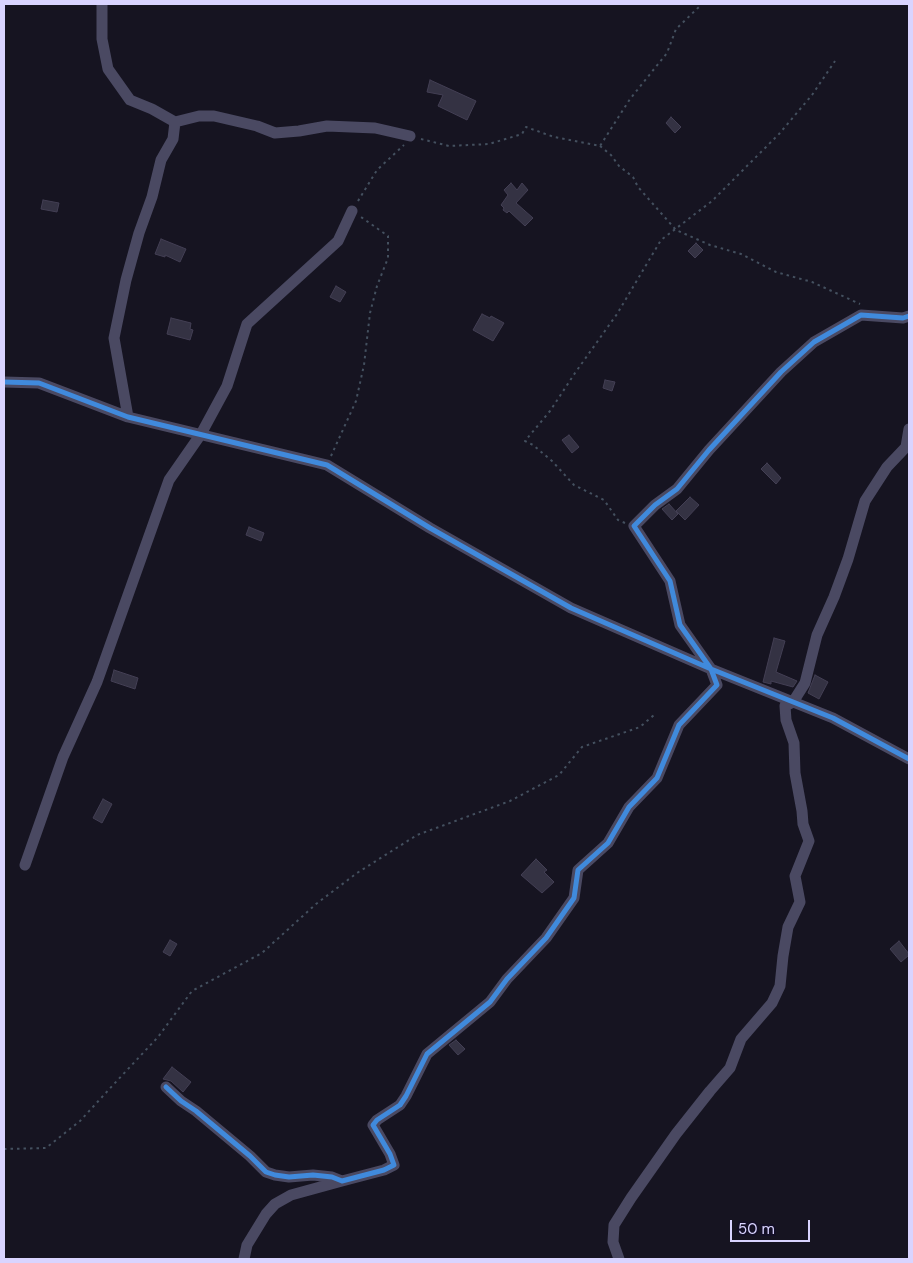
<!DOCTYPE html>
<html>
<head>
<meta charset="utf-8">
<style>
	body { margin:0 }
	#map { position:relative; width:913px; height:1263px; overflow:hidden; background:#161421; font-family:"DM Sans",sans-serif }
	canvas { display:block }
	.frame { position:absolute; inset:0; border:5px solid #d9d4ff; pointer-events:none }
	.scale { position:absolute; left:730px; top:1220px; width:80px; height:22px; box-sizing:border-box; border:2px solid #d9d4ff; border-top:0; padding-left:6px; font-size:15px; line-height:18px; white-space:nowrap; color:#d9d4ff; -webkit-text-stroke:4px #130f26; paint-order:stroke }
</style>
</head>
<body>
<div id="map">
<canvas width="913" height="1263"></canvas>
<div class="frame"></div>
<div class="scale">50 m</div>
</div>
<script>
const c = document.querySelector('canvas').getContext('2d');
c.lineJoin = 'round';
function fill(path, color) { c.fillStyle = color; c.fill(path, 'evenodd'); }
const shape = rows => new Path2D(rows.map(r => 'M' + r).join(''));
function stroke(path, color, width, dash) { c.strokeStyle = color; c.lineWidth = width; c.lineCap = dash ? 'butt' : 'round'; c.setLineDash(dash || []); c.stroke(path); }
const building = shape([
	[430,80,476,101,467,120,438,106,443,95,427,92,430,80],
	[671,117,681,127,675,133,666,123,671,117],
	[511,183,517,190,522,183,528,190,516,203,533,218,525,226,509,211,507,213,503,210,504,208,501,205,508,195,504,190,511,183],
	[43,200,59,203,57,212,41,209,43,200],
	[161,239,186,249,180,262,165,255,165,257,155,254,161,239],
	[696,243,703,250,695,258,688,251,696,243],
	[336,286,346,292,340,302,330,297,336,286],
	[482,314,490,318,491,316,504,323,493,341,473,330,482,314],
	[171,318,191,323,190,329,193,330,190,340,167,334,171,318],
	[605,380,615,382,612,391,603,388,605,380],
	[569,435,579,447,572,453,562,440,569,435],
	[767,463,781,478,776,484,761,469,767,463],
	[690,497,699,505,685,520,676,511,690,497],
	[669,504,678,514,672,520,662,509,669,504],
	[249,527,264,533,261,541,246,535,249,527],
	[774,638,785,641,776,672,797,681,793,687,771,681,771,684,763,682,774,638],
	[114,670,138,678,135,689,111,681,114,670],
	[815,675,828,682,819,699,808,693,815,675],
	[103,799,112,804,102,823,93,818,103,799],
	[536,859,547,870,544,872,554,882,542,893,521,875,536,859],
	[170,940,177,944,170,956,163,952,170,940],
	[899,941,909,954,909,955,901,962,890,949,899,941],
	[456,1040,465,1049,458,1055,449,1045,456,1040],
	[172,1067,191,1082,183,1092,171,1081,163,1079,172,1067]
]);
const path = shape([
	[421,139,449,146,489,144,522,134,526,127,554,137,600,146,630,99,667,53,676,29,702,4],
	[600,146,611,155,619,166,633,177,638,187,676,230,710,245,741,254,776,272,812,282,860,304],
	[358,201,377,170,404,145],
	[331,456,356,401,364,365,370,313,377,286,388,258,388,236,361,217],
	[625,523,618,520,604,500,574,485,552,461,533,445,525,441,550,411,575,373,617,314,661,240,712,201,779,134,812,95,835,61],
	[4,1149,46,1148,80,1121,114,1084,158,1037,192,991,262,953,316,904,357,873,417,835,510,801,559,775,582,747,640,727,654,715]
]);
const minor = shape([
	[102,4,102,39,108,69,130,100,152,109,175,122,199,116,214,116,257,126,275,133,299,131,327,126,375,128,410,136],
	[4,382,39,383,128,417,327,465,430,528,571,608,711,669,833,718,909,759],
	[128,417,114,338,126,280,139,233,152,197,161,160,173,139,175,122],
	[25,865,63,757,97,682,169,480,201,434,227,386,247,324,338,241,352,211],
	[166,1087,181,1101,196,1111,250,1156,266,1172,275,1175,289,1177,313,1175,332,1177,342,1181,384,1170,394,1165,390,1154,373,1125,377,1120,400,1105,406,1096,427,1054,490,1002,507,979,546,938,574,898,578,870,608,843,629,807,657,778,679,725,717,685,711,669,680,625,670,581,634,526,655,505,677,489,709,450,781,372,814,342,861,315,903,318,909,316],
	[244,1259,247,1245,266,1214,275,1204,291,1195,342,1181],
	[619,1259,613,1242,614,1225,631,1198,676,1134,710,1091,730,1068,741,1039,772,1003,780,986,783,956,788,927,800,902,795,876,809,841,803,824,802,811,795,773,794,743,786,720,785,706,793,702,805,683,817,635,834,597,848,559,865,501,887,467,906,447,909,429]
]);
const cycleway = shape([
	[4,382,39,383,128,417,327,465,430,528,571,608,711,669,833,718,909,759],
	[166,1087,181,1101,196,1111,250,1156,266,1172,275,1175,289,1177,313,1175,332,1177,342,1181,384,1170,394,1165,390,1154,373,1125,377,1120,400,1105,406,1096,427,1054,490,1002,507,979,546,938,574,898,578,870,608,843,629,807,657,778,679,725,717,685,711,669,680,625,670,581,634,526,655,505,677,489,709,450,781,372,814,342,861,315,903,318,909,316]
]);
fill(building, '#343243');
stroke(building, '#433f54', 1);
stroke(path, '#44505f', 2, [2.5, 4]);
stroke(minor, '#4a4962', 11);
stroke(cycleway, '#408adc', 5);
</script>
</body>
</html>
